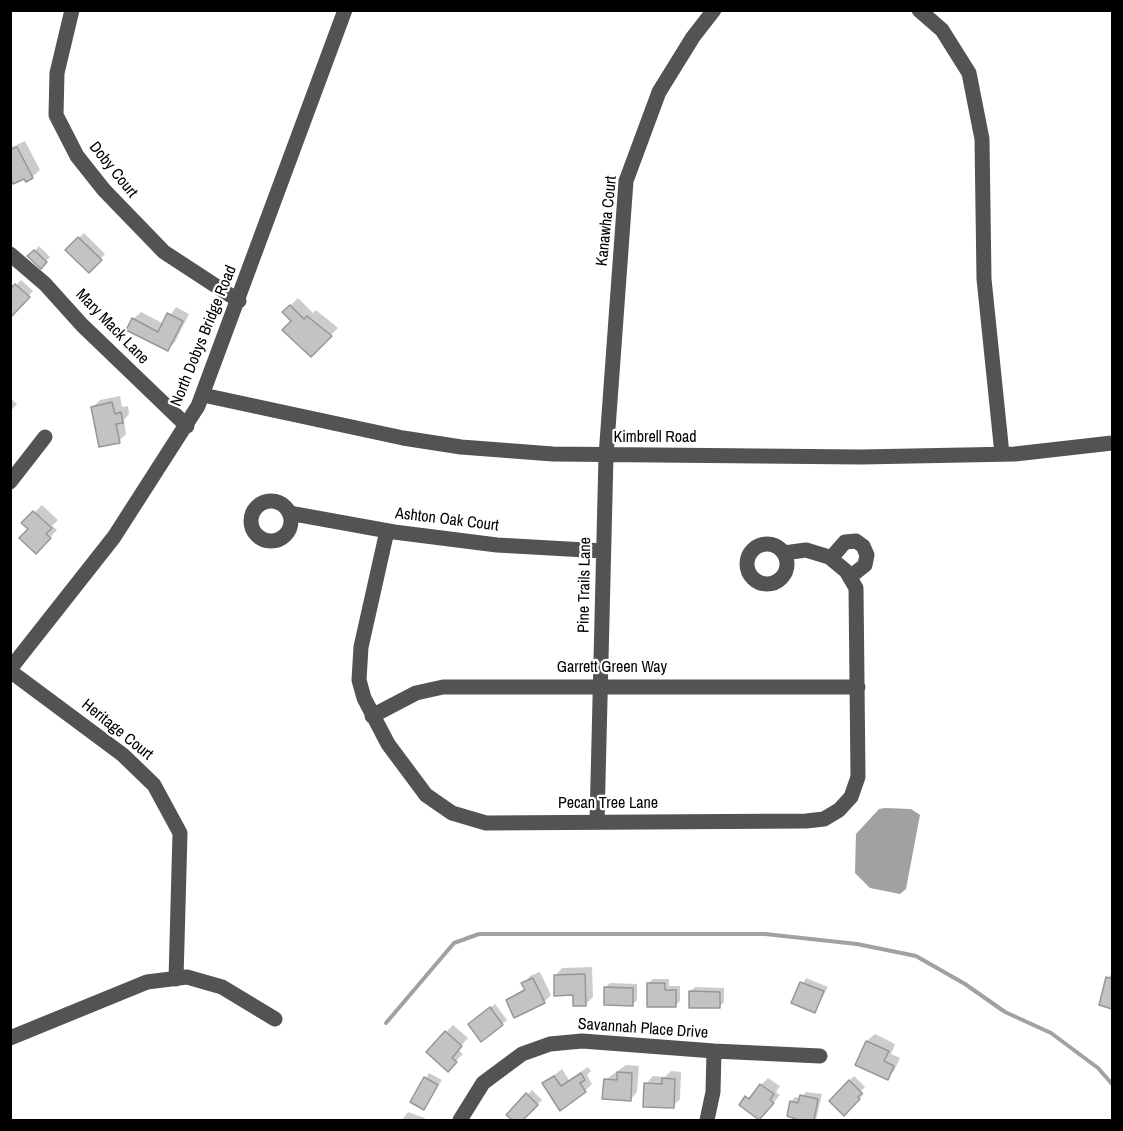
<!DOCTYPE html>
<html>
<head>
<meta charset="utf-8">
<style>
	body { margin:0 }
	#map { position:relative; width:1123px; height:1131px; overflow:hidden; background:#fff; font-family:"Archivo Narrow",sans-serif }
	canvas { display:block }
	.frame { position:absolute; inset:0; border:12px solid #000; pointer-events:none }
</style>
</head>
<body>
<div id="map">
<canvas width="1123" height="1131"></canvas>
<div class="frame"></div>
</div>
<script>
const c = document.querySelector('canvas').getContext('2d');
c.lineJoin = 'round';
function fill(path, color) { c.fillStyle = color; c.fill(path, 'evenodd'); }
const shape = rows => new Path2D(rows.map(r => 'M' + r).join(''));
function stroke(path, color, width, dash) { c.strokeStyle = color; c.lineWidth = width; c.lineCap = dash ? 'butt' : 'round'; c.setLineDash(dash || []); c.stroke(path); }
function write(font, color, halo, rows, align = 'center') {
  c.font = font + ' "Archivo Narrow",sans-serif'; c.lineWidth = 4.5; c.setLineDash([]); c.textBaseline = 'middle'; c.strokeStyle = halo; c.fillStyle = color; for (const [text, x, y, turn = 0] of rows) {
    c.save(); c.translate(x, y); c.rotate((+turn || 0) * Math.PI / 180); c.textAlign = isNaN(turn) ? turn : align; if (halo) c.strokeText(text, 0, 0); c.fillText(text, 0, 0); c.restore();
  }
}
const water = shape([
	[885,808,911,809,920,815,906,889,900,894,870,888,855,873,856,834,879,809]
]);
const shadow = shape([
	[10,54,12,99,10,100],
	[25,141,40,170,32,177,10,175,10,148],
	[84,233,105,254,89,271,67,250],
	[39,246,50,257,41,267,30,256],
	[21,280,33,291,11,315,10,291],
	[298,298,313,313,316,310,338,328,311,355,293,321,284,312],
	[176,307,189,314,175,342,168,349,133,319,141,312,164,324],
	[120,396,122,407,128,406,129,414,124,420,126,434,119,441,93,407,100,400],
	[10,398,17,404,10,412],
	[42,505,58,520,52,526,57,530,36,552,30,529,24,523],
	[592,967,593,997,586,1004,555,976,562,968],
	[540,972,551,995,544,1002,507,1000,525,988,523,984,530,976],
	[1112,973,1112,1007,1101,1004,1108,978],
	[806,978,828,987,815,1011,793,1003],
	[653,979,669,979,669,986,680,986,680,1001,676,1005,649,983],
	[610,983,637,984,637,1000,632,1005,606,987],
	[695,987,724,988,724,1002,719,1007,690,992],
	[495,1004,507,1020,502,1024,470,1024],
	[453,1025,468,1038,458,1049,463,1054,447,1070,446,1032],
	[875,1034,895,1044,891,1054,900,1058,894,1071,887,1078,857,1064,867,1041],
	[626,1065,639,1066,637,1092,630,1100,605,1080],
	[588,1067,591,1071,587,1075,592,1084,585,1091,544,1083,562,1069,569,1080],
	[671,1071,681,1072,680,1099,673,1106,646,1084,653,1076,665,1077],
	[429,1073,442,1080,424,1108,412,1102],
	[854,1076,865,1087,861,1091,864,1094,844,1114,831,1101],
	[768,1078,780,1086,776,1092,780,1095,760,1119,741,1105],
	[532,1090,542,1100,522,1120,514,1120,508,1114],
	[806,1092,822,1094,816,1120,801,1120,791,1102,795,1097,801,1098],
	[408,1112,425,1118,424,1120,402,1120]
]);
const stream = shape([
	[386,1023,454,943,479,934,765,934,857,944,916,956,965,984,1005,1012,1051,1033,1098,1068,1112,1084]
]);
const building = shape([
	[17,147,33,178,26,182,24,179,13,184,10,178,10,150,17,147],
	[78,237,102,260,89,273,65,250,78,237],
	[34,250,47,262,41,269,27,256,34,250],
	[15,284,30,297,11,317,10,289,15,284],
	[290,305,304,319,307,316,332,336,311,357,282,330,291,321,282,312,290,305],
	[167,313,183,321,168,351,126,330,132,318,158,332,167,313],
	[112,402,115,414,121,412,123,423,116,424,120,443,99,447,91,407,112,402],
	[33,511,52,528,46,534,51,538,36,554,19,538,28,529,21,523,33,511],
	[585,974,586,1006,573,1006,573,995,554,996,554,975,585,974],
	[1106,977,1112,979,1112,1009,1099,1005,1106,977],
	[533,978,545,1003,514,1018,506,1000,525,990,521,983,533,978],
	[800,982,824,991,815,1013,791,1003,800,982],
	[647,983,665,983,665,990,676,990,676,1007,647,1007,647,983],
	[604,987,633,988,633,1006,604,1005,604,987],
	[689,991,720,992,720,1008,689,1008,689,991],
	[490,1007,503,1025,481,1042,468,1024,490,1007],
	[445,1031,462,1046,452,1058,457,1062,448,1072,426,1052,445,1031],
	[866,1041,889,1051,884,1061,894,1066,888,1080,855,1065,866,1041],
	[617,1072,632,1073,631,1101,602,1099,604,1079,617,1080,617,1072],
	[581,1073,585,1080,580,1083,586,1092,560,1111,542,1083,554,1076,561,1086,581,1073],
	[424,1077,438,1085,424,1110,410,1102,424,1077],
	[662,1078,675,1079,674,1108,643,1107,644,1083,662,1084,662,1078],
	[849,1080,862,1093,858,1097,860,1099,844,1116,829,1101,849,1080],
	[760,1084,774,1094,770,1100,774,1103,759,1120,739,1105,745,1096,749,1099,760,1084],
	[526,1093,538,1105,523,1120,512,1120,506,1115,526,1093],
	[800,1095,818,1099,814,1120,799,1120,787,1116,790,1101,798,1103,800,1095]
]);
const minor = shape([
	[72,10,57,73,56,115,77,156,104,190,164,252,239,301],
	[919,10,942,30,969,73,982,139,984,279,1002,454],
	[10,254,45,284,82,325,187,426],
	[203,395,403,438,461,447,553,454,861,457,1015,454,1112,443],
	[10,482,45,437],
	'251 521a20 20 0 1 1 40 0a20 20 0 1 1-40 0Z',
	[289,513,394,532,497,545,603,551],
	[387,531,361,647,359,680,364,698,388,744,426,795,452,813,486,823,806,821,824,819,839,810,851,797,858,777,856,588,846,571,829,557,806,550,784,553],
	'747 564a20 20 0 1 1 40 0a20 20 0 1 1-40 0Z',
	[831,558,845,542,856,541,863,546,867,555,865,565,850,577],
	[10,669,114,537,198,406,345,10],
	[10,671,123,755,154,785,180,833,176,979],
	[372,716,416,693,443,687,858,687],
	[597,822,606,456,626,181,659,92,693,37,714,10],
	[10,1038,147,982,187,977,222,987,275,1019],
	[460,1120,483,1083,522,1054,550,1044,582,1041,714,1051,820,1056],
	[707,1120,713,1092,714,1051]
]);
const streetNames = [
	["Doby Court",113,170,51],
	["Kanawha Court",607,221,-84],
	["Mary Mack Lane",112,327,46],
	["North Dobys Bridge Road",204,336,-68],
	["Kimbrell Road",655,438],
	["Ashton Oak Court",447,520,7],
	["Pine Trails Lane",585,585,-89],
	["Garrett Green Way",612,668],
	["Heritage Court",117,730,39],
	["Pecan Tree Lane",608,804],
	["Savannah Place Drive",643,1029,4]
];
fill(water, '#a1a1a1');
fill(shadow, '#0003');
stroke(stream, '#a1a1a1', 4);
fill(building, '#c3c3c3');
stroke(building, '#979797', 1.5);
stroke(minor, '#535353', 15);
write('16px', '#000', '#fff', streetNames);
</script>
</body>
</html>
